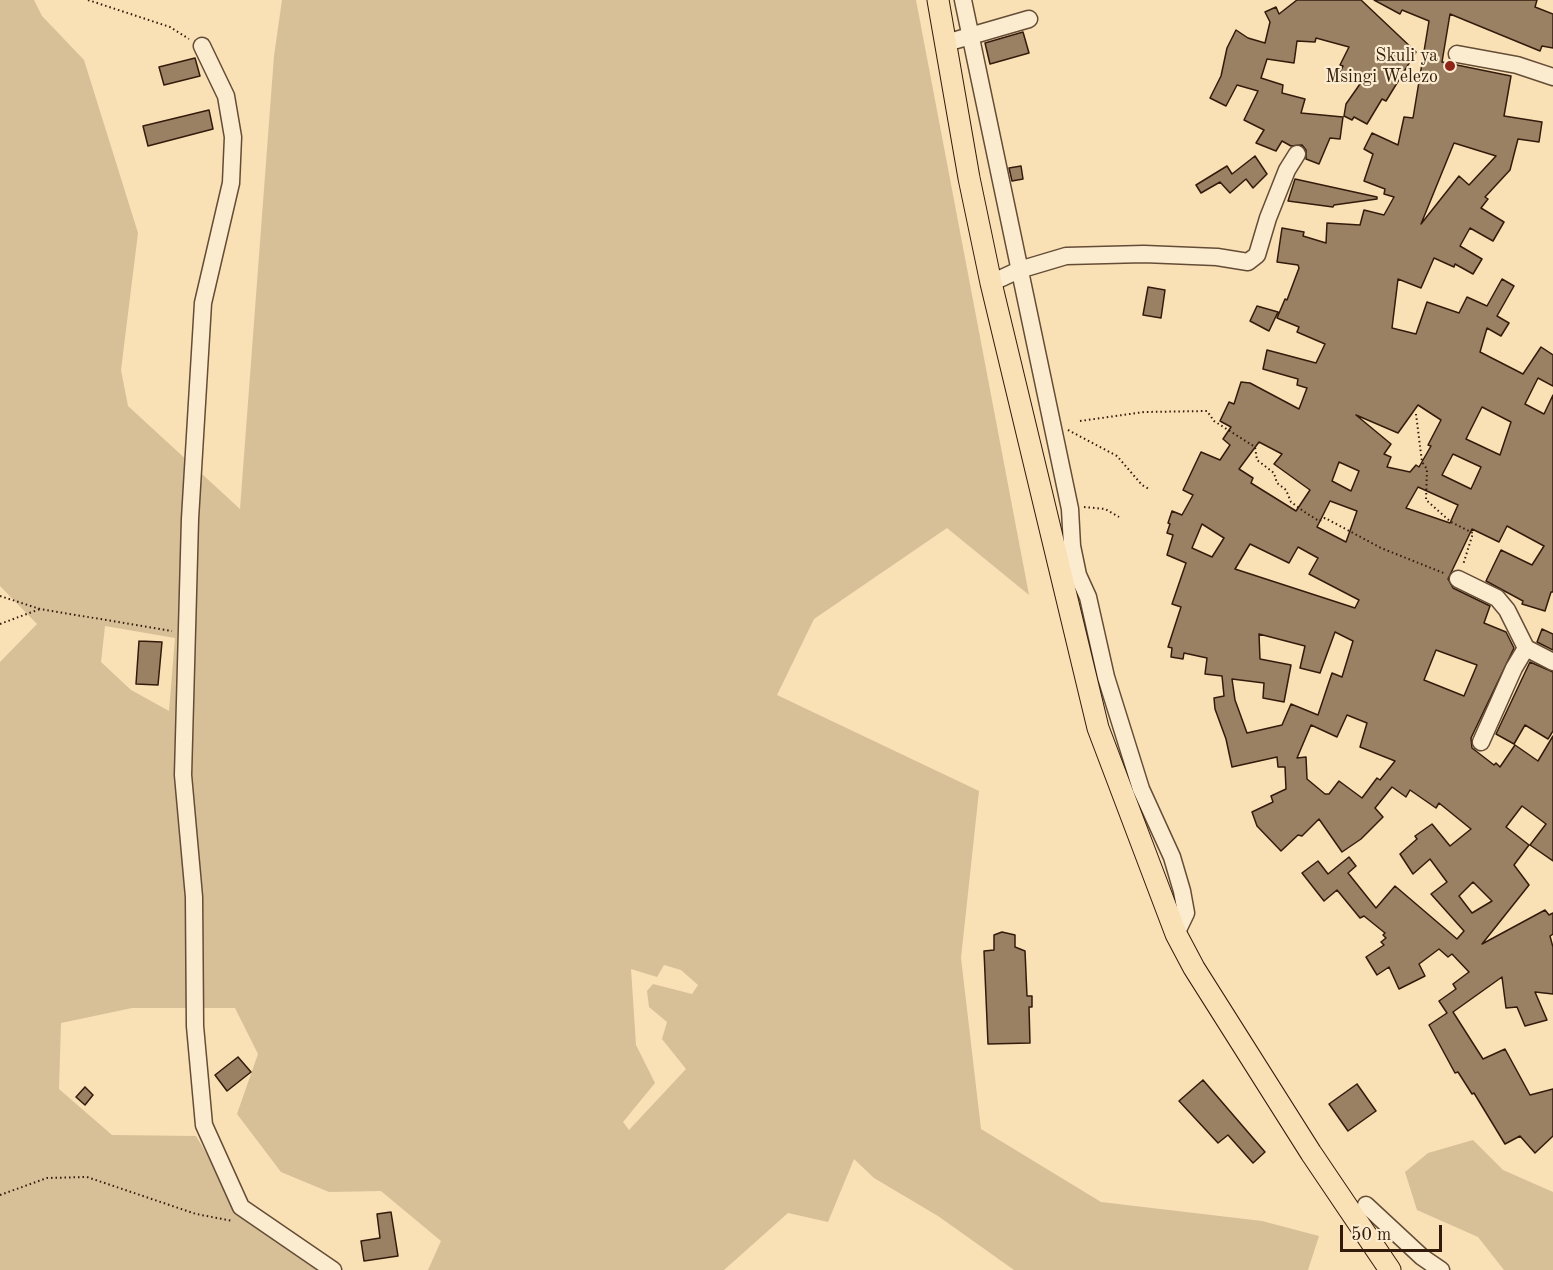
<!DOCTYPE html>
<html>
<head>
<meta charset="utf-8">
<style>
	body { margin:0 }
	#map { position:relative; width:1553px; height:1270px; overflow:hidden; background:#f9e0b5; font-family:"Old Standard TT",serif }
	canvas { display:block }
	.scale { position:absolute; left:1340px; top:1225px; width:102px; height:27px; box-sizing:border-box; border:3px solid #331b0c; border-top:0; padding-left:8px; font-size:18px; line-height:21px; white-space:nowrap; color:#331b0c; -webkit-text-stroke:4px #fbebcf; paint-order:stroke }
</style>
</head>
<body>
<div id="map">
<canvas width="1553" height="1270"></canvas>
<div class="scale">50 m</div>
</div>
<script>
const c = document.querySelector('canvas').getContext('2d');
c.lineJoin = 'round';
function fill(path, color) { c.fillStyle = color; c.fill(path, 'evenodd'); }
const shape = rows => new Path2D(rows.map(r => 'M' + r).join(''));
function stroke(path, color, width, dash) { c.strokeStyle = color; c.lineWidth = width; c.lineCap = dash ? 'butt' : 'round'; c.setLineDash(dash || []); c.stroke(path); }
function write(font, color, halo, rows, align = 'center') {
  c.font = font + ' "Old Standard TT",serif'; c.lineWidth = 4.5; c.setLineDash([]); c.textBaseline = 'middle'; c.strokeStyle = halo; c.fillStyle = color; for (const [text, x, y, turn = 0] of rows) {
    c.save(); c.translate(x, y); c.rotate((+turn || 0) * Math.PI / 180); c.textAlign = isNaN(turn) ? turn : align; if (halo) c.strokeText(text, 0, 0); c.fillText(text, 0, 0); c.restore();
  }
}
const green = shape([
	[0,0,34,0,42,16,84,60,138,233,121,370,128,406,240,509,274,56,282,0,916,0,1029,595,947,528,814,619,777,695,979,791,961,958,981,1129,1101,1202,1262,1221,1319,1236,1308,1270,1014,1270,938,1216,874,1178,854,1159,828,1222,788,1213,724,1270,428,1270,441,1241,381,1191,329,1192,281,1172,237,1114,258,1054,235,1008,132,1008,61,1023,59,1089,112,1135,196,1136,243,1215,269,1237,326,1270,0,1270,0,662,37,624,0,586],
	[105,626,175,638,169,711,131,690,101,662],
	[664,965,681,970,698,985,692,994,653,984,647,991,649,1007,667,1022,662,1039,686,1069,629,1130,623,1122,655,1083,636,1045,631,969,657,977],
	[1473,1140,1503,1170,1553,1192,1553,1270,1504,1270,1478,1237,1417,1210,1405,1172,1428,1153]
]);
const building = shape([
	[1297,0,1361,0,1416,52,1386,101,1382,99,1367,124,1354,117,1352,120,1344,116,1346,104,1360,84,1339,74,1343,66,1340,65,1349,47,1316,38,1315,42,1297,41,1294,63,1267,59,1261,78,1283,85,1282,93,1305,99,1301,113,1343,117,1340,139,1330,138,1319,164,1306,159,1306,150,1302,145,1291,146,1282,141,1276,151,1256,143,1264,130,1244,120,1258,91,1237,85,1226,106,1210,98,1221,76,1227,48,1236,30,1248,38,1265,43,1270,22,1265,12,1276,7,1279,14,1297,0],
	[1374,0,1537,0,1535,7,1553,14,1553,48,1542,46,1540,51,1450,14,1442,62,1511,76,1504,116,1542,122,1539,142,1518,139,1510,170,1485,197,1488,199,1481,208,1504,222,1493,241,1470,228,1460,246,1482,259,1473,274,1455,264,1454,267,1434,258,1421,288,1398,279,1392,328,1416,334,1427,302,1459,313,1467,297,1487,306,1502,279,1514,286,1497,316,1509,323,1501,336,1487,328,1480,352,1523,374,1541,347,1553,355,1553,386,1538,378,1525,404,1544,414,1553,395,1553,592,1551,592,1545,611,1522,604,1523,601,1486,581,1501,550,1532,565,1544,546,1507,526,1499,542,1472,529,1448,579,1453,588,1490,606,1484,623,1506,632,1514,648,1471,738,1472,748,1494,765,1496,763,1500,767,1515,745,1538,761,1553,736,1553,861,1530,845,1546,824,1522,806,1506,827,1529,845,1514,865,1529,885,1482,944,1545,910,1549,915,1553,913,1553,934,1550,936,1553,947,1553,994,1535,992,1547,1020,1525,1026,1517,1007,1506,1008,1502,977,1453,1012,1483,1059,1505,1049,1530,1095,1553,1089,1553,1136,1535,1153,1520,1136,1505,1144,1474,1093,1472,1094,1458,1072,1455,1073,1429,1025,1447,1013,1439,1001,1456,989,1453,984,1469,972,1452,954,1448,957,1439,949,1419,964,1425,976,1399,989,1389,967,1377,975,1366,957,1384,945,1381,942,1386,938,1383,935,1385,933,1364,916,1360,918,1337,890,1324,901,1302,873,1318,861,1328,874,1349,857,1356,866,1348,873,1376,908,1395,886,1457,939,1464,931,1431,894,1447,882,1430,859,1413,874,1400,854,1417,839,1415,836,1432,824,1450,846,1471,829,1439,803,1436,808,1410,790,1406,797,1392,787,1375,808,1383,817,1361,839,1342,852,1319,819,1302,836,1298,835,1281,851,1257,826,1252,812,1273,802,1271,796,1286,789,1285,767,1278,767,1277,757,1232,767,1226,739,1215,709,1214,698,1224,696,1222,676,1205,674,1207,658,1184,653,1183,659,1171,657,1172,648,1168,647,1181,607,1172,604,1186,563,1167,555,1173,535,1167,533,1170,524,1168,523,1172,511,1182,515,1193,495,1183,490,1201,452,1220,460,1230,445,1223,439,1231,427,1220,421,1229,402,1234,404,1241,382,1250,383,1299,409,1307,388,1297,385,1298,379,1263,369,1267,350,1316,363,1325,344,1297,332,1299,327,1277,318,1285,299,1287,300,1299,268,1298,265,1277,262,1282,228,1304,232,1303,236,1326,243,1327,223,1360,225,1364,210,1384,215,1394,197,1384,194,1385,189,1364,181,1373,154,1364,149,1372,133,1398,145,1404,117,1413,118,1429,21,1402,10,1400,14,1374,0],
	[1454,143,1496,156,1469,185,1459,176,1421,224,1454,143],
	[1418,405,1441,420,1428,445,1431,446,1419,467,1416,465,1410,472,1387,467,1391,457,1384,454,1391,444,1356,415,1398,433,1418,405],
	[1482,407,1511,422,1500,455,1466,439,1482,407],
	[1259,442,1282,454,1274,464,1310,490,1296,511,1251,483,1253,478,1239,469,1259,442],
	[1453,454,1481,467,1471,489,1442,475,1453,454],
	[1339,462,1359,471,1351,491,1332,481,1339,462],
	[1418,487,1458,505,1450,523,1406,508,1418,487],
	[1330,501,1357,511,1346,542,1317,527,1330,501],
	[1202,524,1224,538,1212,557,1192,548,1202,524],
	[1250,544,1289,563,1298,547,1318,558,1309,574,1359,600,1355,608,1235,569,1250,544],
	[1335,632,1353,641,1342,677,1332,673,1318,715,1291,704,1282,725,1247,733,1235,700,1232,679,1264,683,1263,698,1284,702,1291,665,1260,659,1259,634,1305,646,1300,668,1320,673,1335,632],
	[1436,650,1477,665,1464,696,1424,680,1436,650],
	[1347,715,1367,723,1360,747,1395,761,1380,780,1377,778,1362,798,1339,781,1329,794,1325,794,1307,779,1306,757,1297,758,1311,725,1337,737,1347,715],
	[1473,882,1492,901,1472,913,1459,896,1473,882],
	[1023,32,1029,53,990,64,985,43,1023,32],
	[195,58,200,76,164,85,159,67,195,58],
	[209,110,213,129,148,146,143,126,209,110],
	[1255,156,1267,174,1253,188,1246,179,1230,193,1220,182,1201,193,1196,185,1227,166,1232,174,1255,156],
	[1021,166,1023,179,1012,181,1009,168,1021,166],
	[1295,179,1377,197,1377,199,1334,205,1333,207,1288,201,1295,179],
	[1148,287,1165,290,1161,318,1143,315,1148,287],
	[1257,306,1278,312,1269,331,1250,321,1257,306],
	[1542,629,1553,634,1553,650,1537,642,1542,629],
	[139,641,162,642,158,685,136,684,139,641],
	[1530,662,1553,672,1553,731,1548,739,1525,725,1514,744,1496,734,1530,662],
	[1002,932,1015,935,1015,947,1025,951,1027,996,1032,996,1032,1007,1029,1007,1030,1043,988,1044,984,951,994,950,994,935,1002,932],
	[238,1057,251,1072,227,1091,215,1075,238,1057],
	[1203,1080,1265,1152,1253,1163,1228,1135,1218,1143,1179,1101,1203,1080],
	[1357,1084,1376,1111,1348,1131,1329,1104,1357,1084],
	[85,1087,93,1095,85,1105,76,1097,85,1087],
	[391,1212,398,1256,364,1261,361,1241,380,1238,377,1214,391,1212]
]);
const path = shape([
	[88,0,170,27,189,39],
	[1416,414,1422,462,1427,469,1426,500,1451,522,1473,533,1463,565],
	[1080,421,1144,412,1207,411,1214,421,1255,447,1257,460,1274,473,1277,483,1286,490,1291,502,1306,513,1319,521,1325,518,1381,548,1446,574],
	[1068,430,1117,456,1142,485,1149,489],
	[1084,507,1105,509,1119,517],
	[0,596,40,609,172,631],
	[0,624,40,609],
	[0,1195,47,1178,87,1177,196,1214,233,1221]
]);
const minor = shape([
	[963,0,1070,509,1072,546,1078,575,1088,597,1106,677,1141,789,1172,857,1182,891,1186,913,1176,934],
	[946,43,1029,19],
	[202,46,226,96,233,137,231,183,203,303,190,519,183,775,194,897,195,1026,204,1125,241,1207,333,1270],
	[1457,54,1517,65,1553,77],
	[991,283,1019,270,1066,256,1144,254,1217,257,1248,262,1257,255,1268,218,1287,170,1297,154],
	[1458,579,1497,598,1507,610,1526,648,1553,662],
	[1481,742,1514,668,1526,648],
	[1366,1205,1422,1257,1441,1270]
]);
const major = shape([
	[938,0,969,178,991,283,1098,728,1176,934,1194,968,1311,1153,1390,1270]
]);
const markers = [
	[1450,66,6,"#8f2418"]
];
const poiNames = [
	["Skuli ya",1438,56],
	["Msingi Welezo",1438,77]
];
fill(green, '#d7bf98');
fill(building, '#9a8164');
stroke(building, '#331b0c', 1.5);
stroke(minor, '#644c36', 19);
stroke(major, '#331b0c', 23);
stroke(path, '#331b0c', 2, [1.5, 3]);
stroke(minor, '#fbebcf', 16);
stroke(major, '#f9e0b5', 21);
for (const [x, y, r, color] of markers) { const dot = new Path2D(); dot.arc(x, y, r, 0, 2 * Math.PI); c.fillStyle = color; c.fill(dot); stroke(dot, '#fbebcf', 2); }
write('18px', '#331b0c', '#fbebcf', poiNames, 'right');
</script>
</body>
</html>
